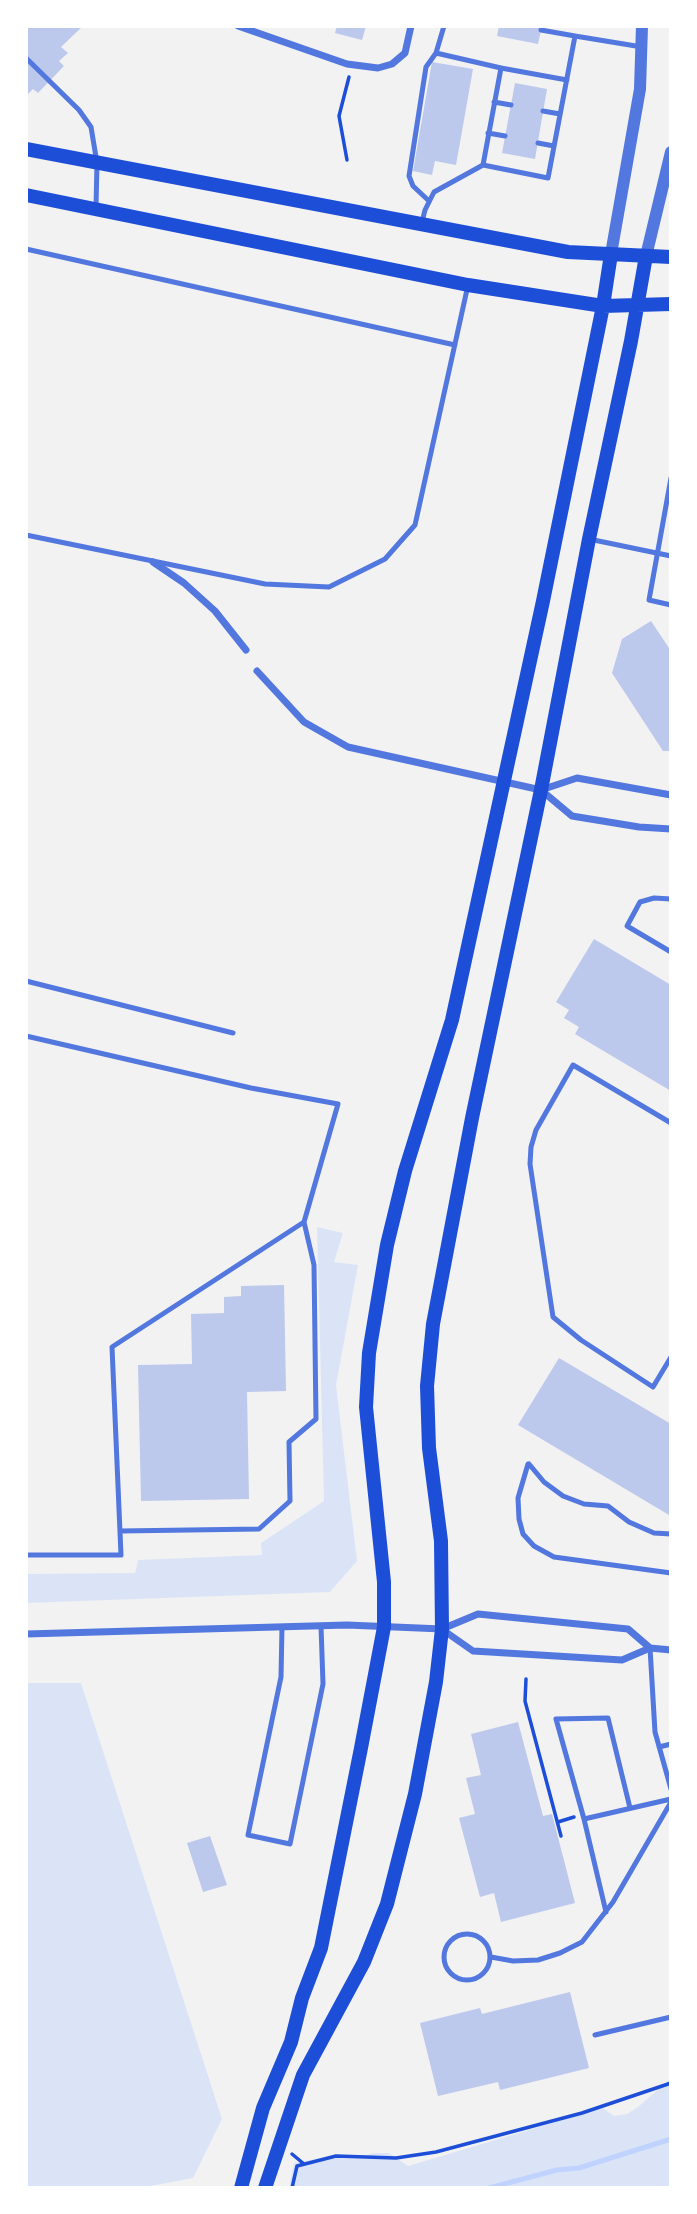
<!DOCTYPE html>
<html>
<head>
<meta charset="utf-8">
<style>
	body { margin:0 }
	#map { position:relative; width:697px; height:2214px; overflow:hidden; background:#f2f2f2; font-family:"Source Serif 4",serif }
	canvas { display:block }
	.frame { position:absolute; inset:0; border:28px solid #fff; pointer-events:none }
</style>
</head>
<body>
<div id="map">
<canvas width="697" height="2214"></canvas>
<div class="frame"></div>
</div>
<script>
const c = document.querySelector('canvas').getContext('2d');
c.lineJoin = 'round';
function fill(path, color) { c.fillStyle = color; c.fill(path, 'evenodd'); }
const shape = rows => new Path2D(rows.map(r => 'M' + r).join(''));
function stroke(path, color, width, dash) { c.strokeStyle = color; c.lineWidth = width; c.lineCap = dash ? 'butt' : 'round'; c.setLineDash(dash || []); c.stroke(path); }
const green = shape([
	[317,1227,343,1233,334,1262,358,1265,336,1385,357,1561,330,1592,26,1603,26,1574,135,1573,138,1560,262,1555,261,1543,324,1501],
	[26,1683,81,1683,222,2119,193,2178,140,2188,26,2188],
	[671,2078,671,2188,289,2188,294,2163,333,2156,358,2158,373,2153,389,2153,408,2166,603,2108,614,2116,627,2114,638,2107]
]);
const stream = shape([
	[489,2188,557,2170,579,2168,671,2139]
]);
const building = shape([
	[26,26,83,26,61,47,68,53,59,61,64,66,38,93,33,89,26,96],
	[337,26,366,26,362,40,335,33],
	[499,26,542,26,538,44,497,36],
	[432,62,473,69,456,165,435,161,432,175,413,171],
	[515,83,547,89,535,159,502,153],
	[651,621,671,651,671,751,663,751,612,673,622,639],
	[594,939,671,985,671,1091,575,1034,579,1027,564,1018,569,1010,556,1002],
	[284,1285,286,1391,247,1392,249,1499,141,1501,138,1365,192,1364,191,1314,224,1313,224,1297,241,1296,241,1286],
	[559,1358,671,1424,671,1512,669,1515,518,1425],
	[518,1722,543,1816,552,1814,575,1903,501,1922,494,1893,480,1897,459,1818,475,1814,466,1778,481,1775,471,1734],
	[210,1836,227,1885,203,1892,187,1843],
	[570,1992,589,2068,500,2090,498,2082,438,2096,420,2023,480,2008,482,2014]
]);
const path = shape([
	[347,160,339,116,349,77],
	[526,1679,525,1701,561,1836],
	[558,1822,574,1817],
	[292,2154,304,2164],
	[292,2188,297,2166,336,2156,396,2158,436,2152,582,2113,671,2083]
]);
const service = shape([
	[541,30,575,36],
	[436,53,501,68],
	[26,58,79,110,91,127,97,163,96,207],
	[494,102,511,105],
	[543,111,560,114],
	[488,133,505,136],
	[538,143,554,146],
	[483,165,501,68,567,80],
	[429,201,413,186,409,176,426,67,436,53,444,26],
	[422,222,425,210,434,192,483,165,548,178,575,36,642,47],
	[26,249,455,345],
	[671,478,649,600,671,605],
	[26,535,265,584,329,587,385,559,415,525,468,285],
	[589,539,671,556],
	[671,899,654,898,640,902,627,926,671,952],
	[26,981,233,1033],
	[26,1036,251,1088,338,1104,304,1222,112,1347,121,1555,26,1555],
	[671,1123,573,1065,536,1130,531,1147,530,1164,553,1317,581,1340,653,1387,671,1357],
	[528,1464,518,1498,519,1519,523,1534,534,1546,554,1557,671,1573],
	[529,1464,544,1482,563,1496,584,1504,608,1506,629,1522,654,1533,671,1534],
	[120,1531,259,1529,290,1501,289,1442,316,1419,314,1265,304,1222],
	[282,1627,281,1677,248,1835,290,1844,323,1684,321,1626],
	[650,1648,655,1732,671,1789],
	[659,1747,671,1744],
	[584,1819,671,1799],
	[606,1912,584,1819,556,1719,608,1718,630,1808],
	'444 1957a23 23 0 1 1 46 0a23 23 0 1 1-46 0Z',
	[491,1957,513,1961,538,1960,560,1953,582,1942,613,1902,671,1802],
	[595,2035,671,2017]
]);
const minor = shape([
	[238,26,347,64,378,68,392,64,405,53,411,26],
	[153,562,184,583,215,611,246,650],
	[257,671,304,722,348,747,541,790,572,816,639,827,671,829],
	[541,790,577,778,671,795],
	[443,1630,473,1651,622,1660,650,1648,671,1650],
	[26,1634,347,1625,442,1629,478,1614,628,1629,650,1648]
]);
const tertiary = shape([
	[611,254,640,89,642,26],
	[646,256,671,152]
]);
const secondary = shape([
	[26,149,568,252,671,257],
	[26,195,468,285,603,306,671,304],
	[241,2188,263,2108,291,2042,302,1998,321,1948,361,1748,384,1627,384,1582,366,1407,369,1353,387,1245,405,1171,452,1020,543,601,603,306,611,254],
	[265,2188,303,2075,364,1962,387,1904,415,1794,436,1682,442,1629,441,1541,429,1448,427,1386,433,1324,472,1118,541,790,589,539,631,341,646,256]
]);
fill(green, '#dbe4f7');
stroke(stream, '#bfd3fe', 5);
fill(building, '#bdc9ec');
stroke(path, '#1d4ed8', 3.5);
stroke(service, '#5277de', 5);
stroke(minor, '#5277de', 7);
stroke(tertiary, '#5277de', 12);
stroke(secondary, '#1d4ed8', 14);
</script>
</body>
</html>
